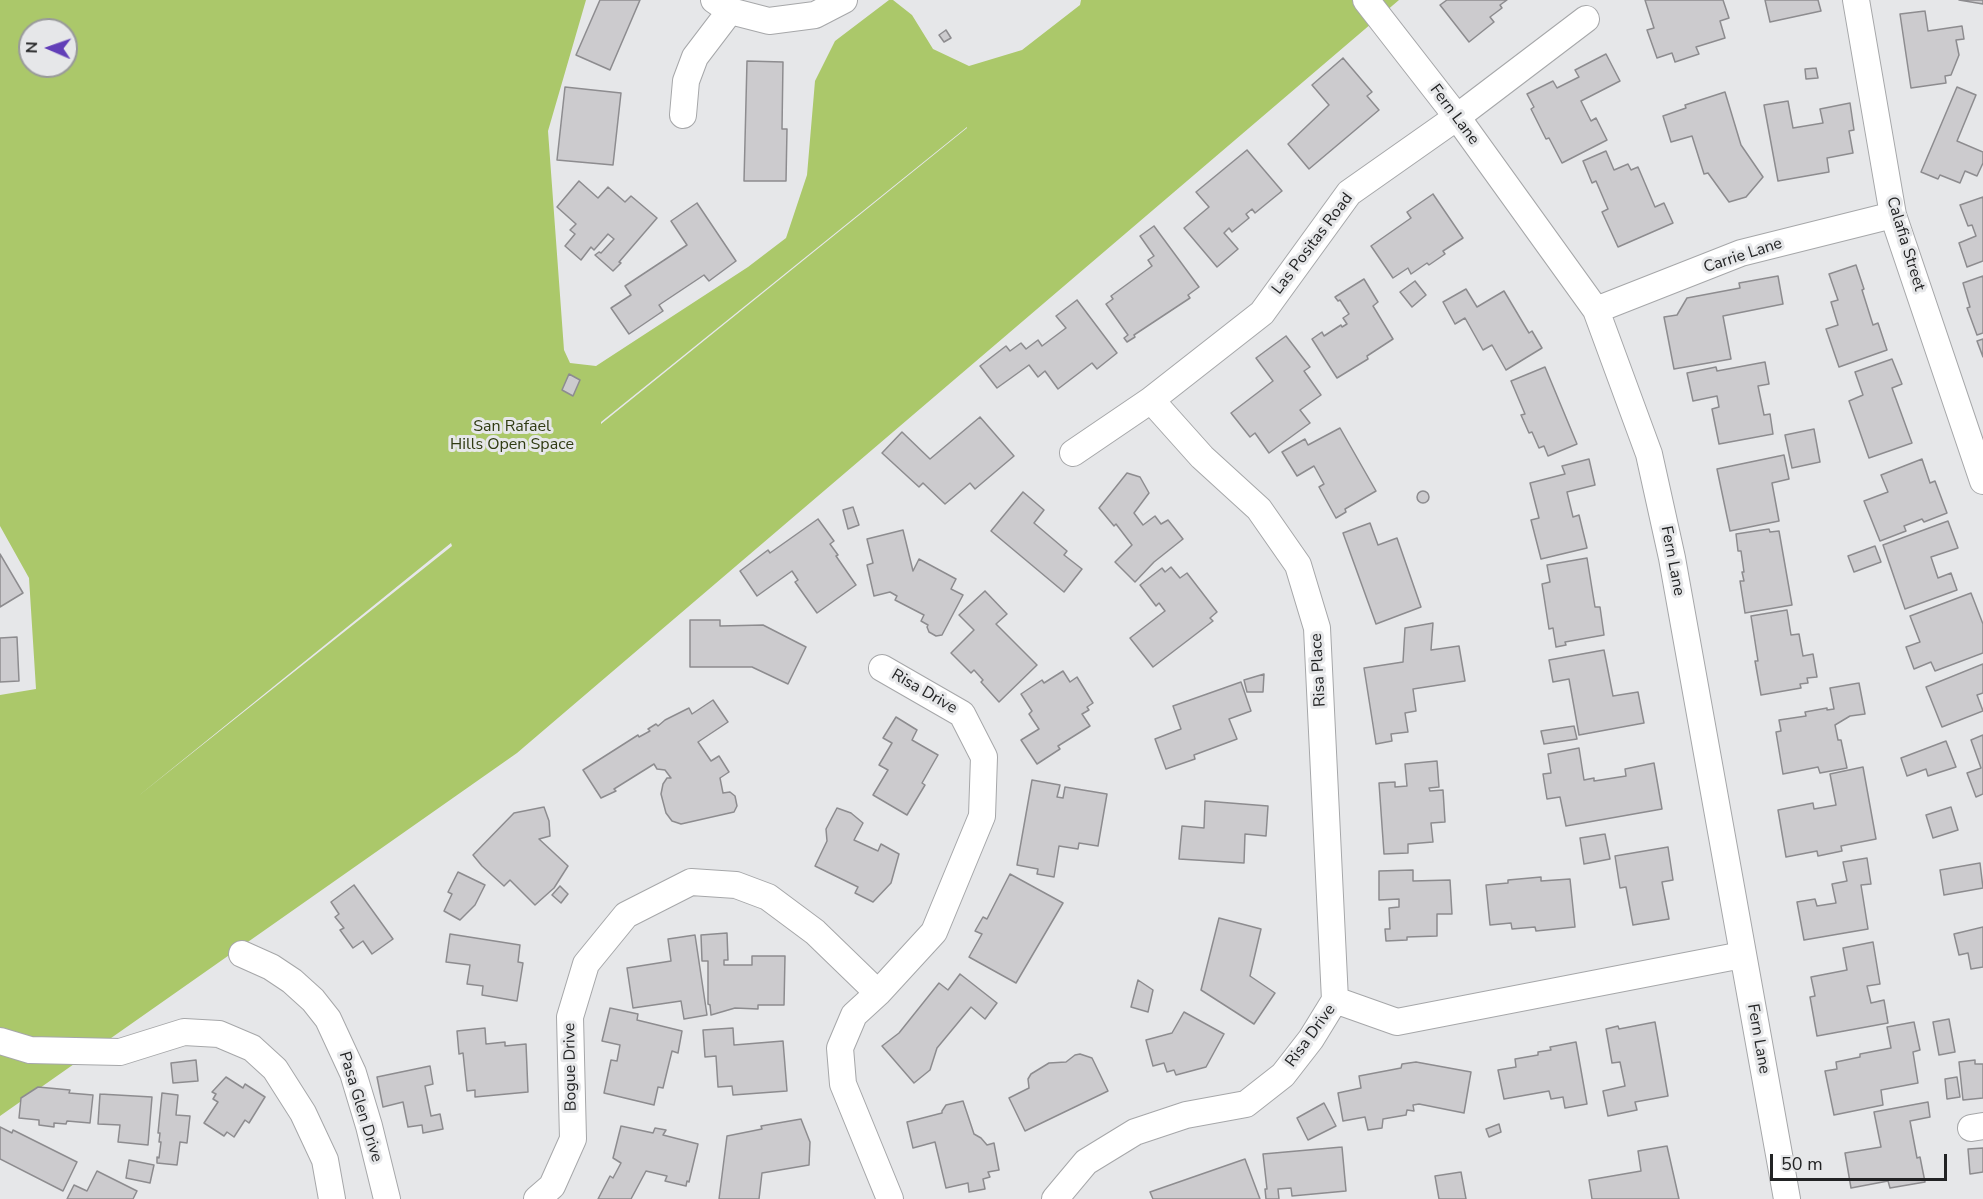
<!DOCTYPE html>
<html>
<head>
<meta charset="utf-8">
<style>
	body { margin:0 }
	#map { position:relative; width:1983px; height:1199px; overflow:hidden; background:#e6e7e9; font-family:"Nunito Sans",sans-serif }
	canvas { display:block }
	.north { position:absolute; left:18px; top:18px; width:60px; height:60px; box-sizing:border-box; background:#e6e7e9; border:2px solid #98999a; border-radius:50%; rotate:272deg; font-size:16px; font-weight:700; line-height:24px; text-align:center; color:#222324 }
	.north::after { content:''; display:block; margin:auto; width:21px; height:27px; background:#623fb8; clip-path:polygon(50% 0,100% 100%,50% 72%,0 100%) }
	.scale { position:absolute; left:1770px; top:1154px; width:177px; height:27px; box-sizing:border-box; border:3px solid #222324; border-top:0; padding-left:8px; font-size:18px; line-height:21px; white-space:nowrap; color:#222324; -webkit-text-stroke:4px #e6e7e9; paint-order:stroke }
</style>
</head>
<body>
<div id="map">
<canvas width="1983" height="1199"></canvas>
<div class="north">N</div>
<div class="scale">50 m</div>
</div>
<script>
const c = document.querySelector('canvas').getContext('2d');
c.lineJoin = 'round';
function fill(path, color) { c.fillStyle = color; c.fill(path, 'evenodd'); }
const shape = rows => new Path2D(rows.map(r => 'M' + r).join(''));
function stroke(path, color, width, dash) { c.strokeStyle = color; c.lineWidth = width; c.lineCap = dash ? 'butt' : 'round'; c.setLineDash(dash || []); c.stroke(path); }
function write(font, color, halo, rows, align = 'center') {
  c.font = font + ' "Nunito Sans",sans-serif'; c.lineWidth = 6; c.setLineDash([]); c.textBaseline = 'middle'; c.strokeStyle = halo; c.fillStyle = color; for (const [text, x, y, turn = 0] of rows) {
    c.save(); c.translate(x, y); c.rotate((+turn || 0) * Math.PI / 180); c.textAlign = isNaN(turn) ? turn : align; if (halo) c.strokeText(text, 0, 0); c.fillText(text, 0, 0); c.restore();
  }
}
const green = shape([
	[0,0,586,0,548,131,564,350,570,363,596,366,748,267,786,238,807,175,815,81,835,41,889,0,893,0,912,15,933,49,969,66,1022,50,1080,5,1081,0,1399,0,517,753,0,1116,0,695,36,689,29,578,0,526],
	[30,30,66,30,66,66,30,66],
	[967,127,967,128,601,424,601,422],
	[451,543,452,546,137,797]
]);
const building = shape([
	[600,0,640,0,610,70,576,55,600,0],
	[1447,0,1507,0,1500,5,1502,8,1490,17,1494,22,1469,42,1440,5,1447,0],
	[1645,0,1723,0,1729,18,1720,21,1725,38,1696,47,1699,54,1675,62,1672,53,1657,58,1647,30,1654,28,1645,0],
	[1765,0,1818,0,1821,11,1770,22,1765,0],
	[1959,0,1983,0,1983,4,1959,0],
	[1925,11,1928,31,1962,26,1964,39,1956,40,1959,55,1951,75,1945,76,1946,83,1911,88,1900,14,1925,11],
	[946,30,951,38,944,42,939,35,946,30],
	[1606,54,1620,81,1581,101,1591,121,1596,118,1607,140,1562,163,1549,138,1546,139,1531,109,1534,107,1527,94,1553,81,1557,88,1579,77,1575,70,1606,54],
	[1343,58,1372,92,1367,96,1379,110,1309,169,1288,144,1329,105,1312,85,1343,58],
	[747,61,783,62,782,129,787,129,786,181,744,181,747,61],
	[1816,68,1818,78,1806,79,1805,69,1816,68],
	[565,87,621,93,613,165,557,160,565,87],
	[1957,87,1976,95,1957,141,1983,152,1983,163,1977,176,1965,171,1960,183,1940,175,1938,179,1921,172,1957,87],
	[1725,92,1741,145,1763,177,1746,197,1729,202,1708,173,1704,174,1692,136,1671,142,1663,116,1686,108,1685,105,1725,92],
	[1788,101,1793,128,1823,123,1820,109,1850,103,1854,130,1849,131,1853,153,1827,158,1829,172,1778,181,1764,105,1788,101],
	[1247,150,1282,191,1255,213,1252,209,1246,214,1249,218,1232,232,1229,228,1224,233,1238,249,1217,267,1184,228,1209,207,1196,192,1247,150],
	[1606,151,1614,170,1628,164,1631,170,1638,167,1655,207,1664,203,1673,223,1618,247,1602,212,1608,209,1596,181,1592,183,1583,161,1606,151],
	[579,181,598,198,608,187,625,202,631,196,657,218,619,262,621,263,613,271,595,255,599,252,601,253,614,239,608,234,594,250,591,247,581,260,565,246,575,234,570,230,576,224,557,207,579,181],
	[1433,194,1463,238,1443,251,1445,254,1429,265,1427,263,1411,274,1408,268,1393,278,1371,246,1411,218,1407,212,1433,194],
	[1983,197,1983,261,1967,267,1959,243,1976,236,1972,225,1968,226,1960,205,1983,197],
	[697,203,736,261,709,281,704,275,659,305,663,311,629,334,611,308,631,295,625,286,687,245,671,221,697,203],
	[1154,226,1199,287,1188,295,1190,298,1134,335,1135,337,1127,342,1124,338,1128,335,1106,304,1113,299,1111,296,1152,266,1148,260,1154,256,1140,236,1154,226],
	[1856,265,1864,289,1862,290,1873,325,1878,323,1887,350,1839,367,1826,329,1838,325,1831,302,1838,300,1829,274,1856,265],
	[1778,276,1783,304,1723,316,1731,359,1674,369,1664,317,1677,315,1687,298,1740,288,1739,283,1778,276],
	[1983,276,1983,333,1977,335,1967,308,1970,307,1963,283,1983,276],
	[1364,279,1378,302,1373,306,1393,339,1367,356,1368,359,1337,378,1312,339,1322,332,1324,336,1341,325,1342,327,1347,324,1343,318,1349,314,1340,300,1338,301,1335,297,1364,279],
	[1415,281,1426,295,1412,307,1400,292,1415,281],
	[1466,289,1477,307,1504,291,1529,333,1532,331,1542,348,1506,370,1492,345,1483,350,1465,318,1455,324,1443,302,1466,289],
	[1077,300,1117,353,1097,369,1092,363,1058,389,1045,371,1038,377,1029,365,997,388,980,366,1006,346,1010,351,1021,343,1026,349,1038,340,1042,346,1066,328,1056,316,1077,300],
	[1286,336,1310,367,1304,371,1321,395,1300,410,1310,423,1269,453,1255,433,1250,437,1231,413,1273,381,1256,358,1286,336],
	[1983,339,1983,357,1977,341,1983,339],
	[1892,359,1902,384,1892,388,1912,443,1869,458,1849,401,1863,395,1855,372,1892,359],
	[1765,362,1769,384,1758,386,1764,415,1770,414,1773,434,1719,444,1712,409,1719,407,1717,396,1693,401,1687,373,1716,367,1717,371,1765,362],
	[1545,367,1577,444,1548,456,1544,446,1539,448,1532,432,1529,433,1521,415,1525,414,1511,381,1545,367],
	[569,374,580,380,573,396,562,390,569,374],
	[980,417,1014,456,975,489,970,483,945,504,923,483,919,487,882,453,902,432,930,459,980,417],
	[1340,428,1376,491,1345,509,1346,512,1336,518,1319,487,1324,484,1314,466,1297,476,1282,452,1305,439,1308,445,1340,428],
	[1814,429,1820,462,1792,468,1785,435,1814,429],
	[1784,455,1789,479,1772,483,1779,521,1730,531,1717,469,1784,455],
	[1589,459,1595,485,1567,492,1573,517,1579,515,1587,548,1541,559,1531,520,1539,518,1530,483,1565,474,1562,466,1589,459],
	[1922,459,1930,483,1935,481,1947,513,1924,522,1922,519,1904,526,1906,531,1880,541,1864,501,1888,492,1881,475,1922,459],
	[1127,473,1140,477,1149,493,1134,513,1143,525,1155,516,1161,524,1168,520,1183,539,1154,562,1135,582,1115,562,1132,545,1116,524,1114,526,1099,508,1127,473],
	'1417 497a6 6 0 1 1 12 0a6 6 0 1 1-12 0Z',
	[1023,492,1044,510,1034,523,1067,551,1064,555,1082,569,1064,592,991,531,1023,492],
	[853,507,859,525,848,529,843,510,853,507],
	[818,519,834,541,830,544,838,555,836,556,856,585,817,613,795,582,798,580,792,571,757,596,740,571,768,550,770,553,818,519],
	[1948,521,1958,548,1931,557,1938,578,1951,573,1957,590,1905,609,1883,545,1948,521],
	[1370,523,1378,545,1397,538,1421,607,1376,624,1343,533,1370,523],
	[1769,529,1770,532,1779,531,1792,605,1745,613,1740,581,1744,581,1742,572,1744,572,1741,551,1738,551,1736,534,1769,529],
	[903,530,913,571,919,559,956,579,951,589,963,595,942,635,936,636,929,632,927,627,928,625,921,621,924,615,895,600,897,596,890,592,874,596,867,565,873,563,867,539,903,530],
	[1875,546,1881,562,1854,572,1848,556,1875,546],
	[0,554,23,593,0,607,0,554],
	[1587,558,1595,607,1600,607,1604,635,1565,642,1566,645,1556,647,1553,628,1549,629,1542,584,1550,582,1547,565,1587,558],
	[1171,567,1180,578,1187,573,1217,612,1210,618,1213,621,1153,667,1130,638,1165,611,1159,603,1156,606,1140,585,1162,568,1165,572,1171,567],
	[985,591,1007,614,996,624,1037,665,999,702,981,682,983,680,974,670,971,673,951,653,974,630,959,615,985,591],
	[1971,593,1983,624,1983,653,1935,671,1931,662,1914,669,1906,647,1920,642,1910,616,1971,593],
	[1787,610,1791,635,1799,634,1803,656,1813,654,1817,677,1807,678,1808,683,1800,684,1801,688,1761,695,1755,661,1758,661,1751,616,1787,610],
	[690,620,720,620,720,626,763,625,806,647,788,684,752,667,690,667,690,620],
	[1433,623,1431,650,1459,646,1465,681,1413,689,1416,711,1405,713,1408,732,1391,734,1392,741,1376,744,1364,668,1403,662,1405,628,1433,623],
	[17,637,19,681,0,682,0,638,17,637],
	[1604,650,1613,696,1638,692,1644,723,1579,735,1569,679,1553,682,1549,660,1604,650],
	[1983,664,1983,693,1977,695,1983,711,1942,727,1926,687,1983,664],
	[1063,671,1070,682,1077,677,1093,703,1087,707,1089,710,1082,714,1090,726,1058,746,1060,749,1037,764,1021,740,1039,729,1029,714,1032,711,1021,694,1042,680,1044,683,1063,671],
	[1264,674,1263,692,1247,692,1244,680,1264,674],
	[1241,682,1251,711,1229,719,1237,739,1194,755,1195,759,1166,769,1155,739,1181,729,1173,706,1241,682],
	[1859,683,1865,714,1850,716,1835,725,1838,740,1841,740,1847,768,1820,773,1818,767,1783,774,1776,732,1781,731,1779,720,1806,716,1805,712,1827,708,1827,710,1834,709,1830,688,1859,683],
	[713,700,728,722,698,742,711,761,719,756,729,772,720,778,723,793,730,792,735,796,737,806,734,812,681,824,672,821,666,813,661,794,663,784,667,778,671,778,665,770,657,769,654,764,614,789,616,791,601,798,583,770,638,735,639,737,650,731,648,729,656,724,658,726,665,720,689,708,692,714,713,700],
	[896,717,917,730,912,740,938,755,922,783,925,785,907,815,873,795,888,770,879,765,892,743,883,738,896,717],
	[1574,726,1577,739,1544,744,1541,731,1574,726],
	[1983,735,1983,794,1976,797,1967,773,1981,768,1971,740,1983,735],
	[1946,741,1956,767,1928,776,1926,769,1907,776,1901,758,1946,741],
	[1579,748,1584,780,1594,778,1594,781,1626,776,1625,769,1654,763,1662,809,1566,826,1560,797,1547,799,1543,774,1551,773,1548,754,1579,748],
	[1437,761,1439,787,1429,788,1430,791,1443,790,1445,822,1431,823,1433,842,1408,844,1408,853,1384,854,1379,783,1395,782,1395,787,1407,786,1405,764,1437,761],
	[1863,767,1876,839,1841,846,1842,851,1818,856,1817,851,1786,857,1778,810,1813,803,1814,809,1836,805,1830,774,1863,767],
	[1032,780,1060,785,1057,797,1063,798,1065,787,1107,794,1098,846,1079,843,1078,849,1059,846,1054,877,1037,874,1038,869,1017,865,1032,780],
	[1205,801,1268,806,1266,836,1245,834,1244,863,1179,859,1182,826,1204,828,1205,801],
	[544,807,549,821,550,836,539,839,568,866,554,888,535,905,510,880,504,886,482,866,473,855,514,813,544,807],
	[1951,807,1958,830,1933,838,1926,815,1951,807],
	[837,808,851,813,863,823,854,840,878,851,881,844,899,854,891,883,873,902,855,893,858,887,815,866,827,841,826,829,837,808],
	[1605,834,1610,859,1584,864,1580,838,1605,834],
	[1668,847,1673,880,1662,882,1669,919,1633,925,1626,887,1620,888,1615,856,1668,847],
	[1867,858,1871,884,1861,885,1868,929,1804,940,1797,902,1815,899,1817,906,1836,903,1832,884,1847,881,1843,862,1867,858],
	[1980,863,1983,888,1944,895,1940,870,1980,863],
	[1413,870,1413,881,1450,880,1452,914,1437,914,1437,936,1407,937,1407,940,1386,941,1385,929,1390,929,1389,908,1399,907,1399,899,1379,900,1379,871,1413,870],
	[458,872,485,885,475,905,460,920,444,911,452,894,448,892,458,872],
	[1010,874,1063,903,1016,983,969,957,982,934,975,931,983,917,987,919,1010,874],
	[1541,877,1541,881,1570,879,1575,927,1536,931,1535,927,1512,929,1511,923,1490,925,1486,885,1508,883,1508,880,1541,877],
	[354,885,393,939,372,954,363,941,353,948,340,930,344,928,335,917,339,914,331,902,354,885],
	[560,886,568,894,561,903,552,895,560,886],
	[1219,918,1261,929,1250,976,1275,993,1254,1024,1201,990,1219,918],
	[1983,927,1983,967,1971,969,1968,953,1959,955,1954,934,1983,927],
	[727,933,728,960,724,960,724,965,752,965,752,956,785,956,784,1005,758,1005,758,1009,735,1008,711,1015,710,1005,708,1004,708,961,702,961,701,935,727,933],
	[450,934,520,945,518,962,523,963,517,1001,482,995,483,986,467,984,470,965,446,962,450,934],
	[695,935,707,1015,684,1019,681,1001,633,1008,627,968,671,961,668,939,695,935],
	[1873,942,1880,984,1867,986,1871,1003,1884,1000,1888,1023,1817,1036,1810,997,1815,996,1811,977,1847,970,1843,948,1873,942],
	[960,974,997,1003,985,1019,971,1007,937,1048,930,1070,914,1083,882,1046,899,1033,939,983,948,990,960,974],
	[1138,980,1153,990,1148,1012,1131,1007,1138,980],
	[610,1008,638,1014,637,1020,682,1031,678,1053,672,1051,663,1088,658,1087,654,1105,604,1093,611,1060,617,1061,620,1045,602,1041,610,1008],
	[1184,1012,1224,1034,1206,1067,1176,1075,1174,1070,1167,1072,1164,1063,1153,1066,1146,1040,1172,1033,1184,1012],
	[1949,1019,1955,1052,1939,1055,1933,1022,1949,1019],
	[1655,1022,1668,1096,1635,1102,1637,1110,1608,1116,1603,1091,1625,1086,1620,1062,1612,1063,1606,1029,1618,1026,1619,1029,1655,1022],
	[1914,1022,1920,1050,1913,1052,1918,1083,1881,1090,1883,1105,1834,1115,1825,1071,1837,1069,1836,1062,1860,1057,1860,1054,1891,1048,1887,1027,1914,1022],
	[485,1028,486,1044,505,1042,505,1046,526,1044,528,1092,475,1097,475,1090,467,1091,463,1053,459,1054,457,1031,485,1028],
	[733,1028,734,1045,783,1041,787,1091,733,1095,732,1086,718,1087,716,1056,705,1057,703,1030,733,1028],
	[1576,1042,1587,1104,1565,1108,1563,1097,1551,1099,1549,1091,1504,1099,1498,1070,1516,1067,1515,1059,1538,1055,1538,1052,1551,1050,1550,1047,1576,1042],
	[1080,1054,1092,1058,1108,1091,1025,1131,1009,1098,1029,1088,1028,1079,1031,1074,1049,1063,1066,1062,1075,1055,1080,1054],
	[196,1060,198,1081,173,1083,171,1063,196,1060],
	[1975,1060,1975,1064,1983,1064,1983,1098,1963,1100,1959,1062,1975,1060],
	[1416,1062,1471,1072,1464,1113,1419,1104,1413,1105,1414,1111,1407,1110,1406,1115,1383,1119,1382,1128,1368,1130,1365,1117,1343,1121,1338,1093,1361,1088,1359,1076,1401,1068,1402,1064,1416,1062],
	[430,1066,433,1084,425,1086,431,1116,440,1114,443,1129,423,1133,422,1125,408,1127,403,1102,383,1107,377,1077,430,1066],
	[226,1077,243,1088,245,1084,265,1097,249,1123,245,1120,234,1137,227,1132,224,1136,204,1123,218,1102,213,1099,216,1094,212,1092,226,1077],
	[1957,1077,1960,1097,1947,1099,1945,1079,1957,1077],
	[38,1087,70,1090,69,1093,93,1095,90,1123,67,1121,66,1124,54,1123,54,1127,39,1125,39,1120,19,1118,21,1098,38,1087],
	[162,1093,178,1095,176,1115,190,1116,187,1143,180,1142,177,1165,157,1163,157,1157,159,1158,161,1142,159,1142,160,1133,158,1133,162,1093],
	[100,1094,152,1097,148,1145,118,1142,120,1125,98,1124,100,1094],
	[963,1101,974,1134,981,1138,987,1145,994,1143,999,1170,988,1172,990,1177,983,1179,985,1189,969,1192,968,1183,946,1188,935,1142,913,1148,907,1122,942,1113,942,1111,946,1105,963,1101],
	[1928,1102,1930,1117,1910,1121,1917,1158,1920,1157,1925,1182,1890,1188,1888,1181,1851,1188,1845,1153,1881,1147,1874,1112,1928,1102],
	[1324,1103,1336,1126,1308,1140,1297,1118,1324,1103],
	[801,1119,810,1142,809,1165,762,1173,759,1199,719,1199,727,1136,762,1129,761,1126,801,1119],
	[1499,1124,1501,1132,1489,1137,1486,1129,1499,1124],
	[621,1126,653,1133,655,1128,666,1130,663,1135,698,1144,689,1182,687,1181,686,1186,665,1181,667,1176,646,1171,631,1199,598,1199,610,1176,613,1178,621,1163,613,1158,621,1126],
	[0,1127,12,1133,13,1130,77,1162,63,1191,0,1159,0,1127],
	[1667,1146,1679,1199,1592,1199,1589,1180,1641,1171,1638,1151,1667,1146],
	[1342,1147,1346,1191,1292,1196,1291,1188,1278,1189,1279,1199,1266,1199,1265,1189,1267,1189,1263,1154,1342,1147],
	[1983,1148,1983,1172,1970,1174,1968,1149,1983,1148],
	[1245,1159,1260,1199,1153,1199,1150,1192,1245,1159],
	[129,1160,154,1165,150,1183,126,1178,129,1160],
	[97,1171,137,1191,133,1199,67,1199,74,1185,87,1191,97,1171],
	[1461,1172,1466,1199,1439,1199,1435,1176,1461,1172]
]);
const minor = shape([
	[714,0,730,11,769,21,815,15,844,0],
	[1366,0,1457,117,1596,310,1649,454,1672,558,1787,1199],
	[1856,0,1893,215,1983,481],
	[683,115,686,81,695,57,730,11],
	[1596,310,1741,253,1893,215],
	[1151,400,1202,457,1259,509,1298,565,1317,628,1335,1000],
	[1073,453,1151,400,1262,313,1349,193,1457,117,1586,19],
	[882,668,962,714,984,757,982,816,934,932,878,993,854,1015,840,1048,843,1084,890,1199],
	[242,954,271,967,292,981,313,1000,328,1019,353,1073,369,1126,387,1199],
	[1335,1000,1397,1022,1742,955],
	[0,1041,30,1050,120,1052,184,1032,219,1034,252,1048,275,1069,303,1113,325,1160,332,1199],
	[1971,1128,1983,1126],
	[537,1199,552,1186,573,1139,570,1017,586,964,626,915,691,882,736,885,768,897,815,932,878,993],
	[1055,1199,1086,1162,1135,1132,1186,1115,1246,1104,1283,1075,1311,1039,1335,1000]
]);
const streetNames = [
	["Fern Lane",1454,115,53],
	["Las Positas Road",1313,244,-53],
	["Calafia Street",1905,244,73],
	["Carrie Lane",1743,256,-18],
	["Fern Lane",1672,561,79],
	["Risa Place",1319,670,-93],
	["Risa Drive",924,692,30],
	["Risa Drive",1311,1036,-54],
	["Fern Lane",1758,1039,80],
	["Bogue Drive",571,1067,-91],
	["Pasa Glen Drive",360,1107,73]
];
const parkNames = [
	["San Rafael",512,427],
	["Hills Open Space",512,445]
];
fill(green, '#abc86a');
fill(building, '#cccbce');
stroke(building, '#8d8c8f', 1.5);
stroke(minor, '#a6a7a9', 28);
stroke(minor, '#fff', 26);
write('16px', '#222324', '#e6e7e9', streetNames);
write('16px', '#2f3a12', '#e6e7e9', parkNames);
</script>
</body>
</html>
